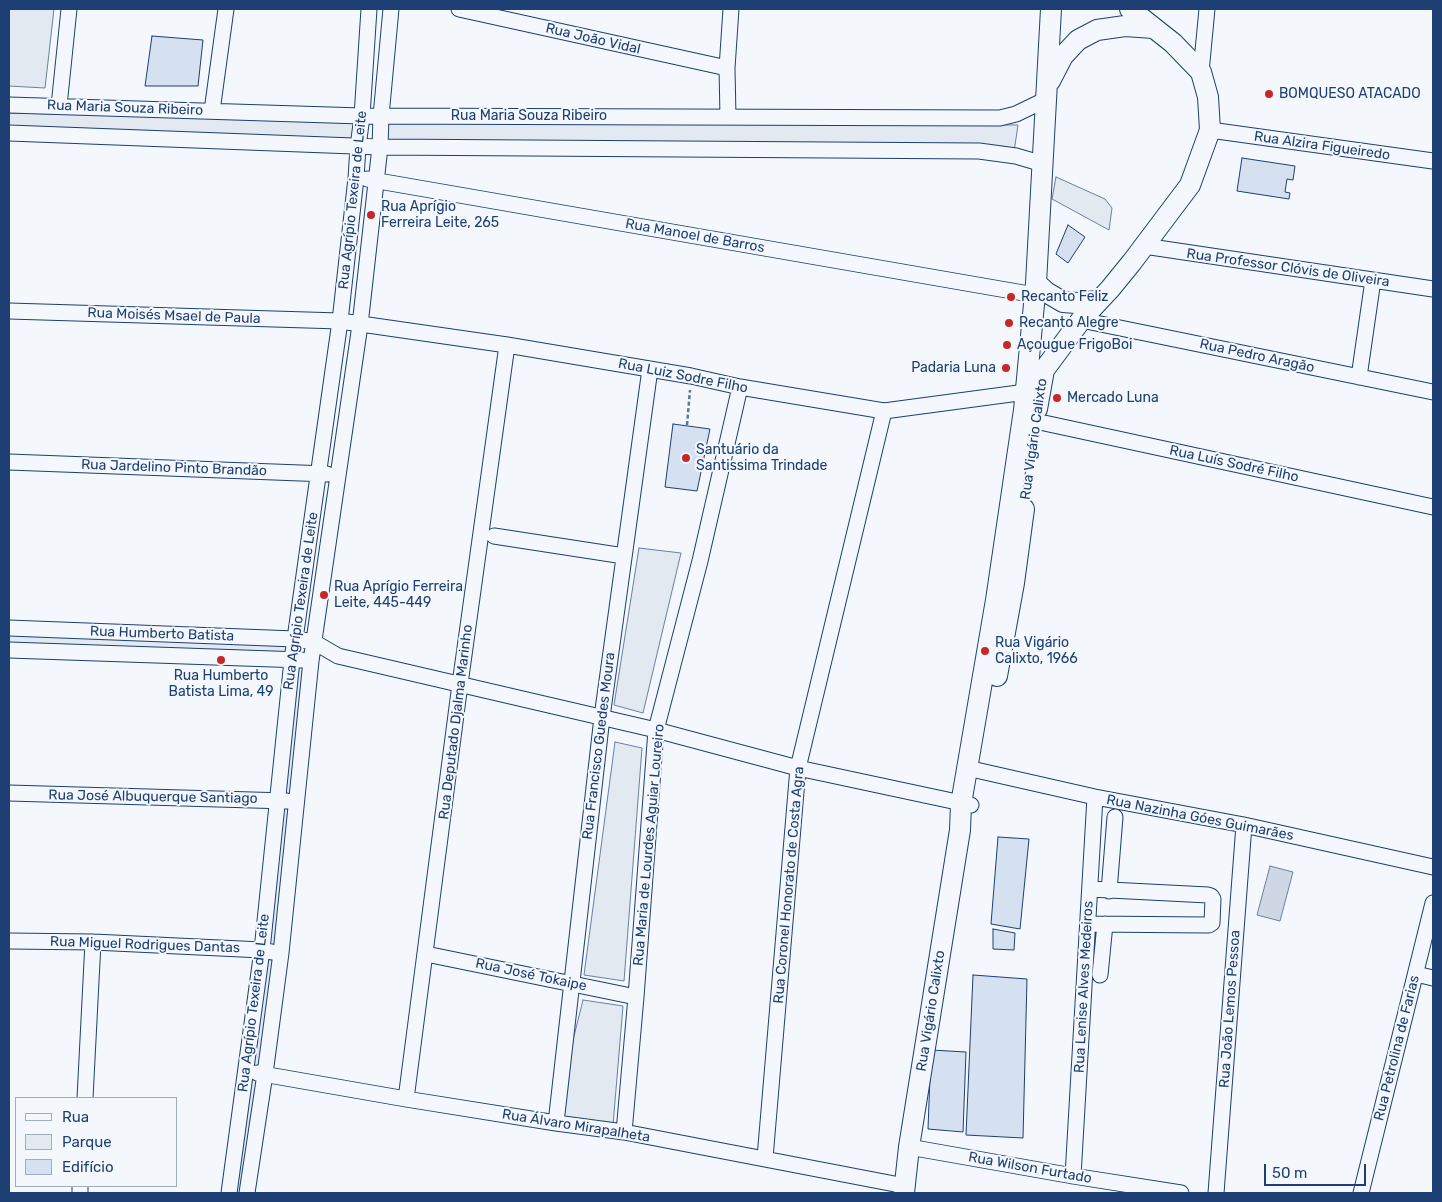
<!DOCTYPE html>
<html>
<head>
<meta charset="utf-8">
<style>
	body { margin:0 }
	#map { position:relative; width:1442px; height:1202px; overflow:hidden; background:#f4f7fb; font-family:Rubik,sans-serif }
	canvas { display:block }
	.frame { position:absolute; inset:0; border:10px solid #1d3f73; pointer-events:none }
	.legend { position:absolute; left:15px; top:1097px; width:162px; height:90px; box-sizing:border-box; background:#f4f7fb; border:1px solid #9eadc5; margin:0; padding:6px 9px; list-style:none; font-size:15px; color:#1d3f73 }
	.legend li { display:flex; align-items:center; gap:10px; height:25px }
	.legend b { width:25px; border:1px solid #9eadc5 }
	.scale { position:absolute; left:1264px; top:1164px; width:102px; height:22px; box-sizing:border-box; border:2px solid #1d3f73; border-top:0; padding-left:6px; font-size:15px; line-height:18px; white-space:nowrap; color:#1d3f73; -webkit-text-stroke:4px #f4f7fb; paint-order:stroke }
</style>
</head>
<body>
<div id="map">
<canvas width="1442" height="1202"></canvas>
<div class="frame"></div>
<ul class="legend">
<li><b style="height:6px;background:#f4f7fb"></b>Rua</li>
<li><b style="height:14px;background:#e3e9f0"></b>Parque</li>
<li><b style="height:14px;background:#d5e0f0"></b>Edifício</li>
</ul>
<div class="scale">50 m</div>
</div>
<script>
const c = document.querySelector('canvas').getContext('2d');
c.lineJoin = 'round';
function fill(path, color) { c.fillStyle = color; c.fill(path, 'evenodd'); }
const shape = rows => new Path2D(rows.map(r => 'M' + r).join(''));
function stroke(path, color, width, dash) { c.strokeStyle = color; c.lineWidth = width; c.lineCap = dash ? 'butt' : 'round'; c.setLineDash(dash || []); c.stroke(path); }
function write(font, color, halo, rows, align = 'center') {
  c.font = font + ' Rubik,sans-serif'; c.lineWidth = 4; c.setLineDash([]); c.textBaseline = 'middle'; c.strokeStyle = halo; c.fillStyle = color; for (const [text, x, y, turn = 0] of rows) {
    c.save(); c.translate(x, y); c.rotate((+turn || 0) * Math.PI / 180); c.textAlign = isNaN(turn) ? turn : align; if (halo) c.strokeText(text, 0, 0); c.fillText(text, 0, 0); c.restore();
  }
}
const green = shape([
	[9,9,54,9,45,88,9,86,9,9],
	[9,113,357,121,353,141,9,127,9,113],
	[387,121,1018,125,1014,152,387,142,387,121],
	[1056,177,1105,199,1112,208,1109,230,1052,199,1056,177],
	[639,548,681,553,643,713,614,705,639,548],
	[9,632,289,643,288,656,9,647,9,632],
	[296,664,308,665,294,796,280,797,296,664],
	[615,742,642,748,624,981,584,975,615,742],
	[281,804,292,804,278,950,266,948,281,804],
	[264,954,276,957,263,1070,249,1068,264,954],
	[583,1000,623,1006,613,1125,562,1116,571,1048,583,1000],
	[247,1075,260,1078,244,1193,232,1193,247,1075]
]);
const water = shape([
	[1270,866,1293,872,1280,921,1257,915,1270,866]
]);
const building = shape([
	[152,36,203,40,198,86,145,86,152,36],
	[1242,158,1295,166,1293,180,1287,179,1285,192,1290,193,1289,199,1237,191,1242,158],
	[1068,225,1085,237,1068,263,1056,254,1068,225],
	[673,424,710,429,697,491,665,487,673,424],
	[998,837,1029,839,1020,929,991,924,998,837],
	[993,929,1015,933,1014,950,993,949,993,929],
	[973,975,1027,979,1023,1138,966,1135,973,975],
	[931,1050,966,1052,963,1132,928,1129,931,1050]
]);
const path = shape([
	[687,425,690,390]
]);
const minor = shape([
	[459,9,727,68],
	[1201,72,1207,9],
	[9,105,362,116,1000,118,1016,114,1047,99],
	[59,106,69,9],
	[212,111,226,9],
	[728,117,727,68,731,9],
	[1210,130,1433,161],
	[9,133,380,147,979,151,1016,156,1043,164],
	[367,179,1035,295],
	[1144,246,1433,289],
	[9,311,340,321,507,345,691,376,740,387,884,411,1026,392],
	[1081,320,1433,392],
	[1359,377,1373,280],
	[1035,421,1433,507],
	[9,462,327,474],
	[494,536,624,556],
	[9,628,295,639,314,642,338,656,656,730,798,768,971,805],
	[9,650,302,660],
	[967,768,1095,797,1244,825,1433,867],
	[9,793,287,801],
	[1109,891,1115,817],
	[1088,924,1209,925,1212,923,1213,899,1211,896,1208,895,1090,889],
	[9,941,93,942,262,950,272,952],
	[426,954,636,997],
	[1416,974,1433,978],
	[1100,975,1105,924],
	[257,1073,406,1099,556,1123,624,1132,905,1186],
	[85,1098,93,942],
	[406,1099,460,684,507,345],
	[556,1123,602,717,650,369],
	[624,1132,636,997,656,730,700,561,740,387],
	[909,1147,1073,1176,1181,1193],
	[765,1158,798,768,884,411],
	[1073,1176,1095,797],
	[80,1193,80,1186],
	[229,1193,262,950,292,660,340,321,356,178,358,147,362,116,369,9],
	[247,1193,265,1074,281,953,311,661,360,325,380,147,381,116,391,9],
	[1216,1193,1244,825],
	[1361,1193,1433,903]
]);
const major = shape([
	[1050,81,1063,56,1078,40,1097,30,1125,26,1153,28],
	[1036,283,1046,292,1063,302,1076,303,1098,301],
	[1037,409,1044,370,1081,320,1110,289,1132,262,1190,185,1210,130,1208,97,1201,72,1173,43,1130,9],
	[997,676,1014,583,1024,509],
	[904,1193,909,1147,960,830,961,804,996,600,1024,410,1036,283,1051,9]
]);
const markers = [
	[1269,94,5,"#c62828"],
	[371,215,5,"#c62828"],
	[1011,297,5,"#c62828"],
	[1009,323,5,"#c62828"],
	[1007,345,5,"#c62828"],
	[1006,368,5,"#c62828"],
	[1057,398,5,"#c62828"],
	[686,458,5,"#c62828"],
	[324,595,5,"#c62828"],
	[985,651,5,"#c62828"],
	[221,660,5,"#c62828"]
];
const streetNames = [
	["Rua João Vidal",593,39,13],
	["Rua Maria Souza Ribeiro",125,108,2],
	["Rua Maria Souza Ribeiro",529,116],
	["Rua Alzira Figueiredo",1322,146,8],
	["Rua Agrípio Texeira de Leite",353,200,-84],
	["Rua Manoel de Barros",695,236,10],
	["Rua Professor Clóvis de Oliveira",1288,268,8],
	["Rua Moisés Msael de Paula",174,316,2],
	["Rua Pedro Aragão",1257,356,12],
	["Rua Luiz Sodre Filho",683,376,11],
	["Rua Vigário Calixto",1034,439,-82],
	["Rua Luís Sodré Filho",1234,464,12],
	["Rua Jardelino Pinto Brandão",174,468,2],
	["Rua Agrípio Texeira de Leite",301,601,-82],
	["Rua Humberto Batista",162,634,2],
	["Rua Deputado Djalma Marinho",456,722,-83],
	["Rua Francisco Guedes Moura",599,746,-83],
	["Rua José Albuquerque Santiago",153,797,1],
	["Rua Nazinha Góes Guimarães",1200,818,11],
	["Rua Maria de Lourdes Aguiar Loureiro",649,845,-85],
	["Rua Coronel Honorato de Costa Agra",789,885,-85],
	["Rua Miguel Rodrigues Dantas",145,945,2],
	["Rua José Tokaipe",531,975,12],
	["Rua Lenise Alves Medeiros",1084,987,-87],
	["Rua Agrípio Texeira de Leite",254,1003,-83],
	["Rua João Lemos Pessoa",1230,1009,-86],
	["Rua Vigário Calixto",931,1011,-81],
	["Rua Petrolina de Farias",1397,1048,-76],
	["Rua Álvaro Mirapalheta",576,1126,9],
	["Rua Wilson Furtado",1030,1168,10]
];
const poiNames = [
	["BOMQUESO ATACADO",1279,94],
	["Rua Aprígio",381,207],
	["Ferreira Leite, 265",381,223],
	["Recanto Feliz",1021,297],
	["Recanto Alegre",1019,323],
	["Açougue FrigoBoi",1017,345],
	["Padaria Luna",996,368,"right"],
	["Mercado Luna",1067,398],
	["Santuário da",696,450],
	["Santissima Trindade",696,466],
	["Rua Aprígio Ferreira",334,587],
	["Leite, 445-449",334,603],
	["Rua Vigário",995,643],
	["Calixto, 1966",995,659],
	["Rua Humberto",221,676,"center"],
	["Batista Lima, 49",221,692,"center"]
];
fill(green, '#e3e9f0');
stroke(green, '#687fa3', 1);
fill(water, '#cfd7e4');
stroke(water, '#687fa3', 1);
fill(building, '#d5e0f0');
stroke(building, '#1d3f73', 1);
stroke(minor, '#1d3f73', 17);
stroke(major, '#1d3f73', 22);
stroke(path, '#5e769c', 2.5, [4, 2.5]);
stroke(minor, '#f4f7fb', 15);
stroke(major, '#f4f7fb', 20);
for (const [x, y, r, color] of markers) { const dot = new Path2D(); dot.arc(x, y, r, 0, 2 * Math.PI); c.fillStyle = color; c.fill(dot); stroke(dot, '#f4f7fb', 2); }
write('14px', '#1d3f73', '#f4f7fb', streetNames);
write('14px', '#1d3f73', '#f4f7fb', poiNames, 'left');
</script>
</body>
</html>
